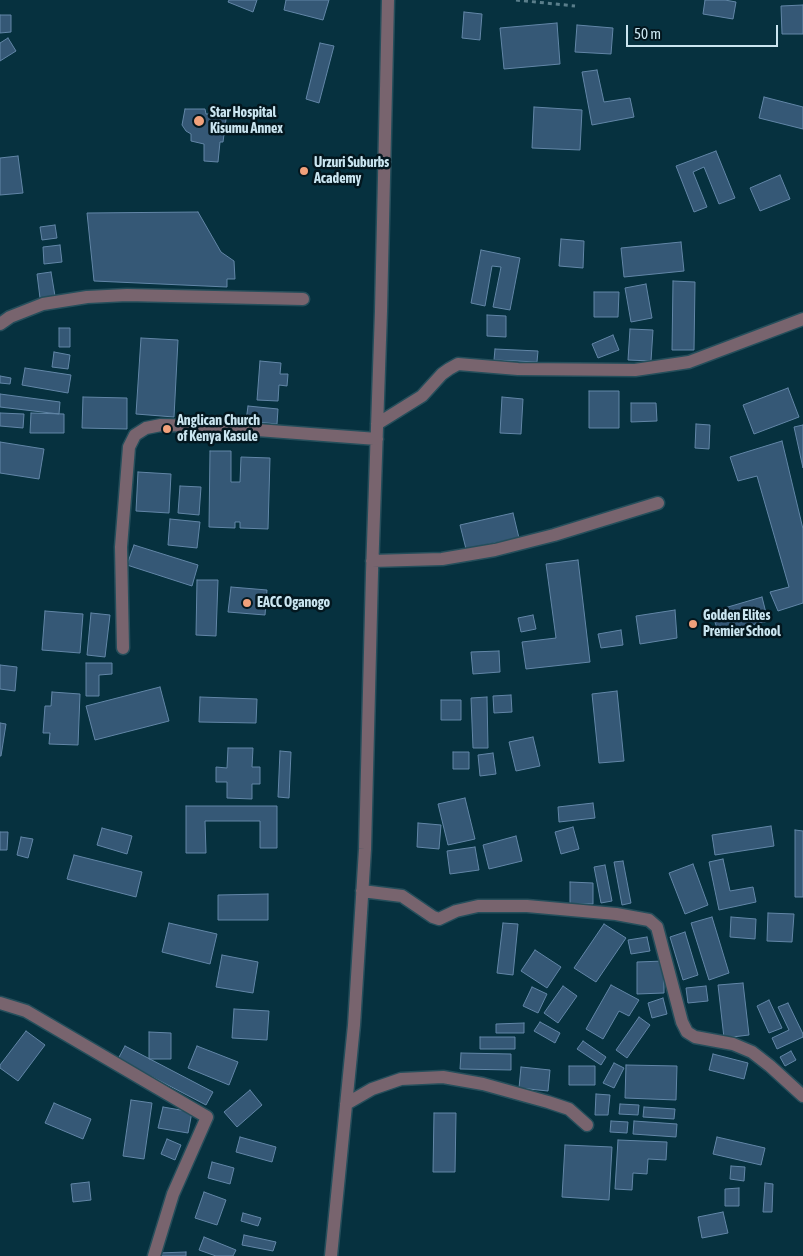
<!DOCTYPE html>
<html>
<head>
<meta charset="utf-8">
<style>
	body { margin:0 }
	#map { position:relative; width:803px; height:1256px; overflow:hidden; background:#06313f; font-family:"Asap Condensed",sans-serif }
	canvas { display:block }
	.scale { position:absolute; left:626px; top:25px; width:152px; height:22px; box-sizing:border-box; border:2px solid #cae5f0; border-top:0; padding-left:6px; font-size:15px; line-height:18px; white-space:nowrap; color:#cae5f0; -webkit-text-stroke:4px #03171f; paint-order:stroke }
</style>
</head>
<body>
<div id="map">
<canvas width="803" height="1256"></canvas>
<div class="scale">50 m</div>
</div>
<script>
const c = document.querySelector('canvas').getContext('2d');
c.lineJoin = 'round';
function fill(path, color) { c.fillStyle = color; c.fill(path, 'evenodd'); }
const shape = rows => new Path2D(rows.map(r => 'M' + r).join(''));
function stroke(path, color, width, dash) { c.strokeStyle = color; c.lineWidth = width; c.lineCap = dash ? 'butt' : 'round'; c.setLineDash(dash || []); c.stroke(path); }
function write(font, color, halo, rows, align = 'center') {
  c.font = font + ' "Asap Condensed",sans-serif'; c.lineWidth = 5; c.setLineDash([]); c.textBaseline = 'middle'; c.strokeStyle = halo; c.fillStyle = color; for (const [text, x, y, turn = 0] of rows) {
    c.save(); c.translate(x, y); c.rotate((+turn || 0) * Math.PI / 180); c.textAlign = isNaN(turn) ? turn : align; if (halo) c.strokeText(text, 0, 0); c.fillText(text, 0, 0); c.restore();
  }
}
const building = shape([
	[229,0,257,0,253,12,228,2,229,0],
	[286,0,329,0,323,20,284,10,286,0],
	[705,0,725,0,736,2,733,19,703,14,705,0],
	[803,5,803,34,782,34,781,6,803,5],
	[464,12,482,14,480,40,462,38,464,12],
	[0,15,11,15,11,32,0,33,0,15],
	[557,23,560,64,504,69,500,28,557,23],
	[577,25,613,28,611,54,575,52,577,25],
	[8,38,16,51,0,61,0,43,8,38],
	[320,43,334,46,319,103,306,99,320,43],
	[597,70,604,102,630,98,634,117,592,125,582,72,597,70],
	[764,97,803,107,803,129,759,118,764,97],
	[534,107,582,110,580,150,532,148,534,107],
	[185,109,205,109,206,114,220,114,226,119,223,142,220,142,218,162,204,161,204,144,191,141,191,134,186,131,182,125,185,109],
	[716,151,735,198,719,204,704,167,693,172,707,207,694,212,676,166,716,151],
	[18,156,23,193,0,195,0,158,18,156],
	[780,175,790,199,760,211,750,188,780,175],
	[198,212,221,252,234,261,235,279,227,279,227,287,94,281,87,213,198,212],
	[55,225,57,238,42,240,40,227,55,225],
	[561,239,584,241,583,268,559,266,561,239],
	[681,242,684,271,624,277,621,248,681,242],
	[60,245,62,262,44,264,43,247,60,245],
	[481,250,520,258,510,310,493,307,501,267,492,266,485,306,471,303,481,250],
	[51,272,55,296,40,298,37,274,51,272],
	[673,281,695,282,694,350,672,350,673,281],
	[646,284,652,318,631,322,625,288,646,284],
	[594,292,619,292,618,317,594,317,594,292],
	[487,315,506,316,506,337,487,336,487,315],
	[59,328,70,328,70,347,59,347,59,328],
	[630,329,653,330,651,361,628,360,630,329],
	[613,335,619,350,598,358,592,344,613,335],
	[141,338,178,340,174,417,136,414,141,338],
	[495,349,538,351,537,362,494,360,495,349],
	[54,352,70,355,68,369,52,367,54,352],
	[260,361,281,363,280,374,288,374,287,386,279,385,278,401,257,400,260,361],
	[25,368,71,375,68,393,22,385,25,368],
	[0,376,11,378,10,384,0,383,0,376],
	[788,388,799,417,754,434,743,405,788,388],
	[589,391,619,391,619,428,589,428,589,391],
	[0,394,60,402,59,414,0,407,0,394],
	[83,397,127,398,127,429,82,428,83,397],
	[502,397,523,399,521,434,500,433,502,397],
	[631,403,656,403,657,421,631,422,631,403],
	[248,406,278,409,277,424,246,421,248,406],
	[0,413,24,414,23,428,0,426,0,413],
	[31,413,64,414,64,433,30,433,31,413],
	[696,424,710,425,709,449,695,448,696,424],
	[803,425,803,468,794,427,803,425],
	[782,441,803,529,803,603,778,611,770,592,789,587,757,476,738,481,730,457,782,441],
	[0,442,44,449,39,479,0,473,0,442],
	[210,451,231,451,231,482,240,482,241,457,270,458,268,529,240,528,240,522,235,522,235,528,209,527,210,451],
	[138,472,171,474,169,513,136,511,138,472],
	[180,486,201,487,199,515,178,513,180,486],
	[513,513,519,538,466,549,460,525,513,513],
	[170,519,200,522,197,548,168,545,170,519],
	[134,545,198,565,192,586,127,565,134,545],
	[578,560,590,662,526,669,522,642,556,638,546,564,578,560],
	[197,580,218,580,216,636,196,635,197,580],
	[231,587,267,590,265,615,228,612,231,587],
	[762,597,768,621,719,633,711,612,762,597],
	[675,610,677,638,640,644,636,616,675,610],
	[45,611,83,614,80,653,42,650,45,611],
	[91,613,110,615,105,657,87,655,91,613],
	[533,615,536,629,521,632,518,618,533,615],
	[621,630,623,645,601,648,598,634,621,630],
	[499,651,500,672,473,674,471,652,499,651],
	[86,663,112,663,112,674,99,675,99,696,86,696,86,663],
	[0,665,17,667,15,691,0,689,0,665],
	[160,687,169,721,95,740,86,706,160,687],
	[617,691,624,761,599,763,592,694,617,691],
	[52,692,80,694,78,745,49,744,50,733,43,733,45,706,51,706,52,692],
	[511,695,512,712,494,713,493,696,511,695],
	[200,697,257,699,256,723,199,722,200,697],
	[487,697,488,748,473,748,471,698,487,697],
	[441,700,461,700,461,720,441,720,441,700],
	[0,723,6,724,1,756,0,756,0,723],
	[533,737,540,766,516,771,509,742,533,737],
	[228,748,253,748,252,767,260,767,260,784,252,784,252,799,227,798,227,782,216,782,216,767,227,768,228,748],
	[280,751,291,752,289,798,278,797,280,751],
	[453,752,469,752,469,769,453,769,453,752],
	[493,753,496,774,480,776,478,755,493,753],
	[465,798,475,839,448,845,438,804,465,798],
	[593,803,595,818,559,822,558,807,593,803],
	[186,806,277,806,277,848,260,848,260,821,205,821,206,853,186,853,186,806],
	[418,823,441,825,439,849,417,847,418,823],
	[771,826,774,846,715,855,712,835,771,826],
	[573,827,579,849,561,854,555,832,573,827],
	[102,828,132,836,127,854,97,845,102,828],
	[795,830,803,831,803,897,795,897,795,830],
	[0,832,8,832,7,850,0,850,0,832],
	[516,836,522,861,489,869,483,845,516,836],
	[21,837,33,839,28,858,17,855,21,837],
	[475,847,479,870,450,874,447,851,475,847],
	[74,855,142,872,136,897,67,879,74,855],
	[723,859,730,891,753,887,756,902,719,910,709,862,723,859],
	[623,861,631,903,622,905,614,862,623,861],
	[693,864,708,905,685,914,669,873,693,864],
	[605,865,612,901,601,903,594,867,605,865],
	[570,882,593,883,593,904,570,904,570,882],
	[268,894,268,920,218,920,218,895,268,894],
	[768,913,794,914,792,942,767,941,768,913],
	[712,917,729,973,709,980,691,923,712,917],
	[731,917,756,919,755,939,730,937,731,917],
	[169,923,217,934,210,964,162,952,169,923],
	[503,923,518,924,513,975,497,973,503,923],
	[604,924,626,938,596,982,574,968,604,924],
	[685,932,698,975,683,980,670,937,685,932],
	[647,937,650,951,631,954,628,940,647,937],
	[535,950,561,967,547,988,521,971,535,950],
	[222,955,258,962,253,993,216,987,222,955],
	[664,961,664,993,637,994,637,962,664,961],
	[743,983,749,1035,724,1038,718,985,743,983],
	[611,985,639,1000,629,1016,619,1011,603,1039,586,1029,611,985],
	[563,986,577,996,558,1023,544,1013,563,986],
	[706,986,708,1001,688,1003,686,988,706,986],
	[532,987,547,994,538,1013,523,1006,532,987],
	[663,998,667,1014,652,1018,648,1003,663,998],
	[769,1000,782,1028,769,1033,757,1006,769,1000],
	[788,1003,803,1034,803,1037,777,1049,772,1038,789,1030,778,1007,788,1003],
	[234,1009,269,1011,267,1040,232,1038,234,1009],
	[639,1017,650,1025,627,1058,616,1050,639,1017],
	[540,1022,560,1033,555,1043,534,1031,540,1022],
	[524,1023,524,1033,496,1033,496,1024,524,1023],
	[26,1031,45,1045,18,1081,0,1068,0,1065,26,1031],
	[149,1032,171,1033,171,1059,149,1059,149,1032],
	[480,1037,515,1037,515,1049,480,1049,480,1037],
	[583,1041,606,1057,601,1065,577,1049,583,1041],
	[125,1046,213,1092,206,1105,118,1059,125,1046],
	[197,1046,238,1062,229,1085,188,1068,197,1046],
	[791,1051,796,1060,785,1066,780,1057,791,1051],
	[461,1053,511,1054,511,1070,460,1069,461,1053],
	[713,1054,748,1063,744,1079,709,1070,713,1054],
	[614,1063,624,1068,614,1088,603,1083,614,1063],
	[626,1065,677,1066,676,1100,625,1098,626,1065],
	[569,1066,595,1066,595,1085,569,1085,569,1066],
	[521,1067,550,1070,548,1091,519,1088,521,1067],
	[250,1090,262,1105,237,1127,224,1112,250,1090],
	[596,1094,610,1095,608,1115,595,1115,596,1094],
	[131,1100,152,1103,144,1159,123,1156,131,1100],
	[54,1103,91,1119,83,1139,45,1123,54,1103],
	[620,1104,639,1105,638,1115,619,1114,620,1104],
	[163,1107,192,1112,188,1133,158,1128,163,1107],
	[644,1107,675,1109,674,1119,643,1117,644,1107],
	[434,1113,456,1113,455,1172,433,1172,434,1113],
	[611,1121,628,1122,627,1133,610,1132,611,1121],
	[634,1121,677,1124,676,1137,633,1134,634,1121],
	[240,1137,276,1147,272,1162,236,1152,240,1137],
	[717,1137,765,1148,761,1165,713,1154,717,1137],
	[167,1139,181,1145,175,1160,161,1154,167,1139],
	[618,1140,667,1142,666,1160,648,1159,647,1174,633,1173,632,1190,615,1189,618,1140],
	[565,1145,612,1147,609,1200,562,1197,565,1145],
	[212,1162,234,1168,230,1184,208,1178,212,1162],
	[731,1166,745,1167,744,1181,730,1179,731,1166],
	[89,1182,91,1200,73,1202,71,1184,89,1182],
	[765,1183,773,1184,772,1212,763,1212,765,1183],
	[739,1188,739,1206,725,1206,725,1189,739,1188],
	[204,1192,226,1200,217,1225,195,1218,204,1192],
	[723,1212,728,1233,702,1238,698,1217,723,1212],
	[243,1213,261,1218,258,1226,241,1221,243,1213],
	[244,1235,276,1242,273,1251,242,1245,244,1235],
	[204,1237,236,1250,233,1256,216,1256,199,1250,204,1237],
	[186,1252,186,1256,158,1256,158,1253,186,1252]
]);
const path = shape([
	[516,0,575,6]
]);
const minor = shape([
	[0,324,10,317,43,304,87,297,127,295,303,299],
	[377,424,422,396,442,374,449,369,458,364,518,369,635,370,689,362,803,319],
	[372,561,442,559,495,550,554,535,658,503],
	[123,648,121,547,129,447,135,435,146,428,161,425,204,426,377,439],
	[362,891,402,896,433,917,439,919,456,911,478,906,527,906,616,914,649,920,657,927,682,1022,687,1032,695,1037,733,1044,752,1052,770,1066,803,1096],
	[0,1003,26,1011,207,1117,173,1194,154,1256],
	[346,1104,372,1089,401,1079,443,1077,483,1084,548,1102,569,1109,587,1125],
	[331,1256,354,1025,365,849,372,573,381,311,388,0]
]);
const markers = [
	[199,121,6,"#f1a17b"],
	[304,171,5,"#f1a17b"],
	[167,429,5,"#f1a17b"],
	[247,603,5,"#f1a17b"],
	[693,624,5,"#f1a17b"]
];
const poiNames = [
	["Star Hospital",210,113],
	["Kisumu Annex",210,129],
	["Urzuri Suburbs",314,163],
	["Academy",314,179],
	["Anglican Church",177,421],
	["of Kenya Kasule",177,437],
	["EACC Oganogo",257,603],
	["Golden Elites",703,616],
	["Premier School",703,632]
];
fill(building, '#355876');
stroke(building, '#6286a7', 1);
stroke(minor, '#254e5b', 15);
stroke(path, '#5a7e8b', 3, [4, 4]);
stroke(minor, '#78646e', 12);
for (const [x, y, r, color] of markers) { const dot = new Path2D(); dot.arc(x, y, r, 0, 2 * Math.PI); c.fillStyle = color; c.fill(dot); stroke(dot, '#03171f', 2); }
write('bold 14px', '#cae5f0', '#03171f', poiNames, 'left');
</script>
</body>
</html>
